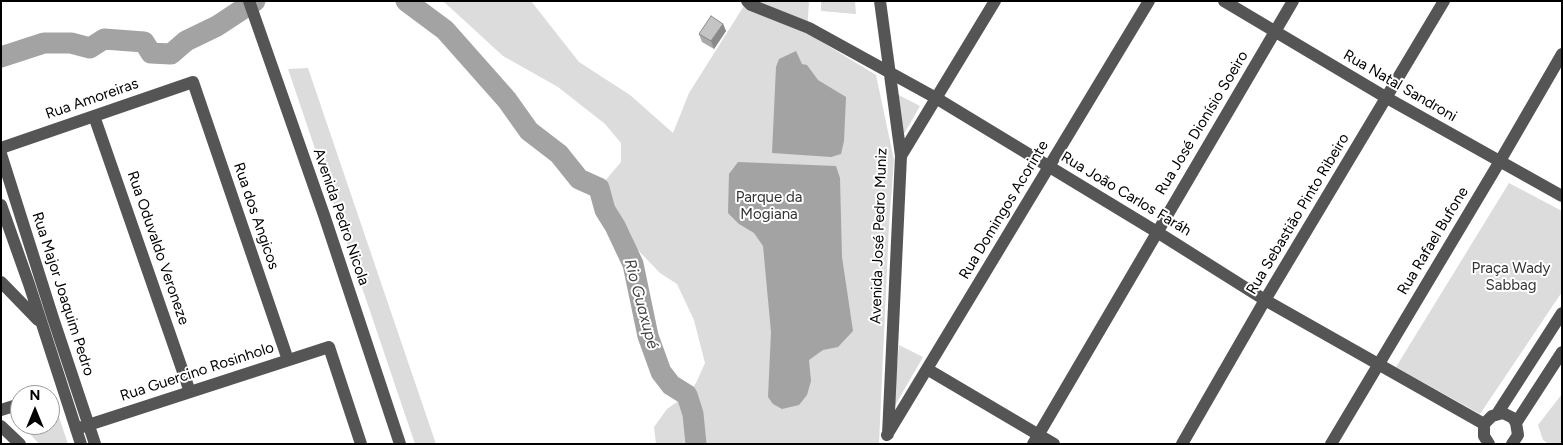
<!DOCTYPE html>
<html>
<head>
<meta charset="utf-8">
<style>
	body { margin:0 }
	#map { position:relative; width:1563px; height:445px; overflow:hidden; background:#fff; font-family:Figtree,sans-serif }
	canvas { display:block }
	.frame { position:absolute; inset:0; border:2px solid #000; pointer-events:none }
	.north { position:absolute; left:10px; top:385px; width:50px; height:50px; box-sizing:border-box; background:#fff; border:1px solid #999; border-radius:50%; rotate:0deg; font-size:14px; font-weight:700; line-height:20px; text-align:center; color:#000 }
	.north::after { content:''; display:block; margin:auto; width:18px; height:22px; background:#000; clip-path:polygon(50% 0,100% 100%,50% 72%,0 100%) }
</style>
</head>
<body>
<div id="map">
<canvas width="1563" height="445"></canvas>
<div class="frame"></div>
<div class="north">N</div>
</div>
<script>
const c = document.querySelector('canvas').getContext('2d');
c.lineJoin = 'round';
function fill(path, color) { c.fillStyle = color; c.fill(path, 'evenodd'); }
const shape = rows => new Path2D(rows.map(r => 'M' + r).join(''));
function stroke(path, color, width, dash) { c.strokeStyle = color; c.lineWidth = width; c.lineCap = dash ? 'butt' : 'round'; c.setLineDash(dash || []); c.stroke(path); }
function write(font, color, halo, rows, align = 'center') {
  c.font = font + ' Figtree,sans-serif'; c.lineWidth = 4; c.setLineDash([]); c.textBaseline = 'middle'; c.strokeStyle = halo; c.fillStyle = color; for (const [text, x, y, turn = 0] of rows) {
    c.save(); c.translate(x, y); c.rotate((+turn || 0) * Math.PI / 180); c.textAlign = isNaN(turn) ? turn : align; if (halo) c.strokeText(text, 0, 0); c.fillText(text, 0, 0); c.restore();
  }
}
const green = shape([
	[443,1,531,1,579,62,630,95,673,133,689,93,747,1,809,1,807,33,876,75,894,160,889,225,879,444,656,444,654,427,667,409,687,395,696,383,705,363,694,320,677,284,660,273,635,247,609,199,599,188,621,162,621,143,605,124,558,87,503,56],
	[821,1,855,1,856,14,821,11],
	[308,68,393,318,436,444,415,444,288,69],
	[897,94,920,106,904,134],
	[1509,183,1562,211,1562,292,1480,414,1396,367],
	[899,345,923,357,893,409],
	[1562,394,1562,444,1549,444,1543,440,1538,425],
	[55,405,68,444,39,444,22,425,50,425,50,407]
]);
const water = shape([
	[796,51,802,64,807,65,818,80,846,97,844,141,841,154,831,157,772,153,776,67,779,59],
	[738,162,836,166,840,178,842,257,853,331,838,347,823,350,809,360,811,381,807,395,799,405,782,409,773,404,768,397,771,332,763,246,754,233,739,224,728,213,729,174]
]);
const river = shape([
	[406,1,445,30,507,100,529,131,559,154,579,179,599,188,605,210,615,226,633,264,648,336,661,372,671,385,687,395,693,414,696,444],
	[1,57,44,43,71,43,90,48,104,39,144,42,151,53,171,54,186,41,217,26,255,1]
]);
const minor = shape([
	[249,1,324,215,400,444],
	[747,1,751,5,809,28,936,98,1157,232,1265,300,1484,424],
	[880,1,901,156,888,434],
	[1224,1,1387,98,1562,196],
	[94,116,190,392],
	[1,148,193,82,288,360],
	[1,154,53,318,95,444],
	[901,156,995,1],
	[1,205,29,284,81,444],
	[1,282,38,320],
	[927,369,1054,444],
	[1,410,20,404],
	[1497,414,1562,313],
	[1516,423,1562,352],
	[1,426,20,444],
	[76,429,329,347,361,444],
	[887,435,1149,1],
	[1033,444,1293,1],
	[1182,444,1265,300,1444,1],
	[1331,444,1500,161,1562,54],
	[1489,444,1484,436,1484,424,1492,416,1503,413,1513,418,1516,423,1518,435,1512,444]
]);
const wall = shape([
	[723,24,726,31,714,49,702,42,699,34]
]);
const shadedWall = shape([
	[723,24,726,31,714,49,711,41]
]);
const building = shape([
	[711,16,723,24,711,41,699,34,711,16]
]);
const streetNames = [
	["Rua Natal Sandroni",1400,86,30],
	["Rua Amoreiras",92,99,-19],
	["Rua José Dionísio Soeiro",1202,123,-59],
	["Rua João Carlos Faráh",1126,194,31],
	["Rua Domingos Acorinte",1004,210,-59],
	["Rua Sebastião Pinto Ribeiro",1298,214,-59],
	["Rua dos Angicos",256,216,71],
	["Avenida Pedro Nicola",341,217,71],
	["Avenida José Pedro Muniz",879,236,-88],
	["Rua Rafael Bufone",1433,241,-59],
	["Rua Oduvaldo Veroneze",158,248,71],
	["Rua Major Joaquim Pedro",63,294,72],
	["Rua Guercino Rosinholo",197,372,-18]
];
const parkNames = [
	["Parque da",769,198],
	["Mogiana",769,215],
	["Praça Wady",1511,269],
	["Sabbag",1511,286]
];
const waterNames = [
	["Rio Guaxupé",641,304,75]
];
fill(green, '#dcdcdc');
fill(water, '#a3a3a3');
stroke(river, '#a3a3a3', 21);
stroke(minor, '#555', 12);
fill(wall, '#a9a9a9');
fill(shadedWall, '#898989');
fill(building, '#c4c4c4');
stroke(building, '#898989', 1);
write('15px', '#000', '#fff', streetNames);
write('15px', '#333', '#fff', parkNames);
write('italic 16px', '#444', '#fff', waterNames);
</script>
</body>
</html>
